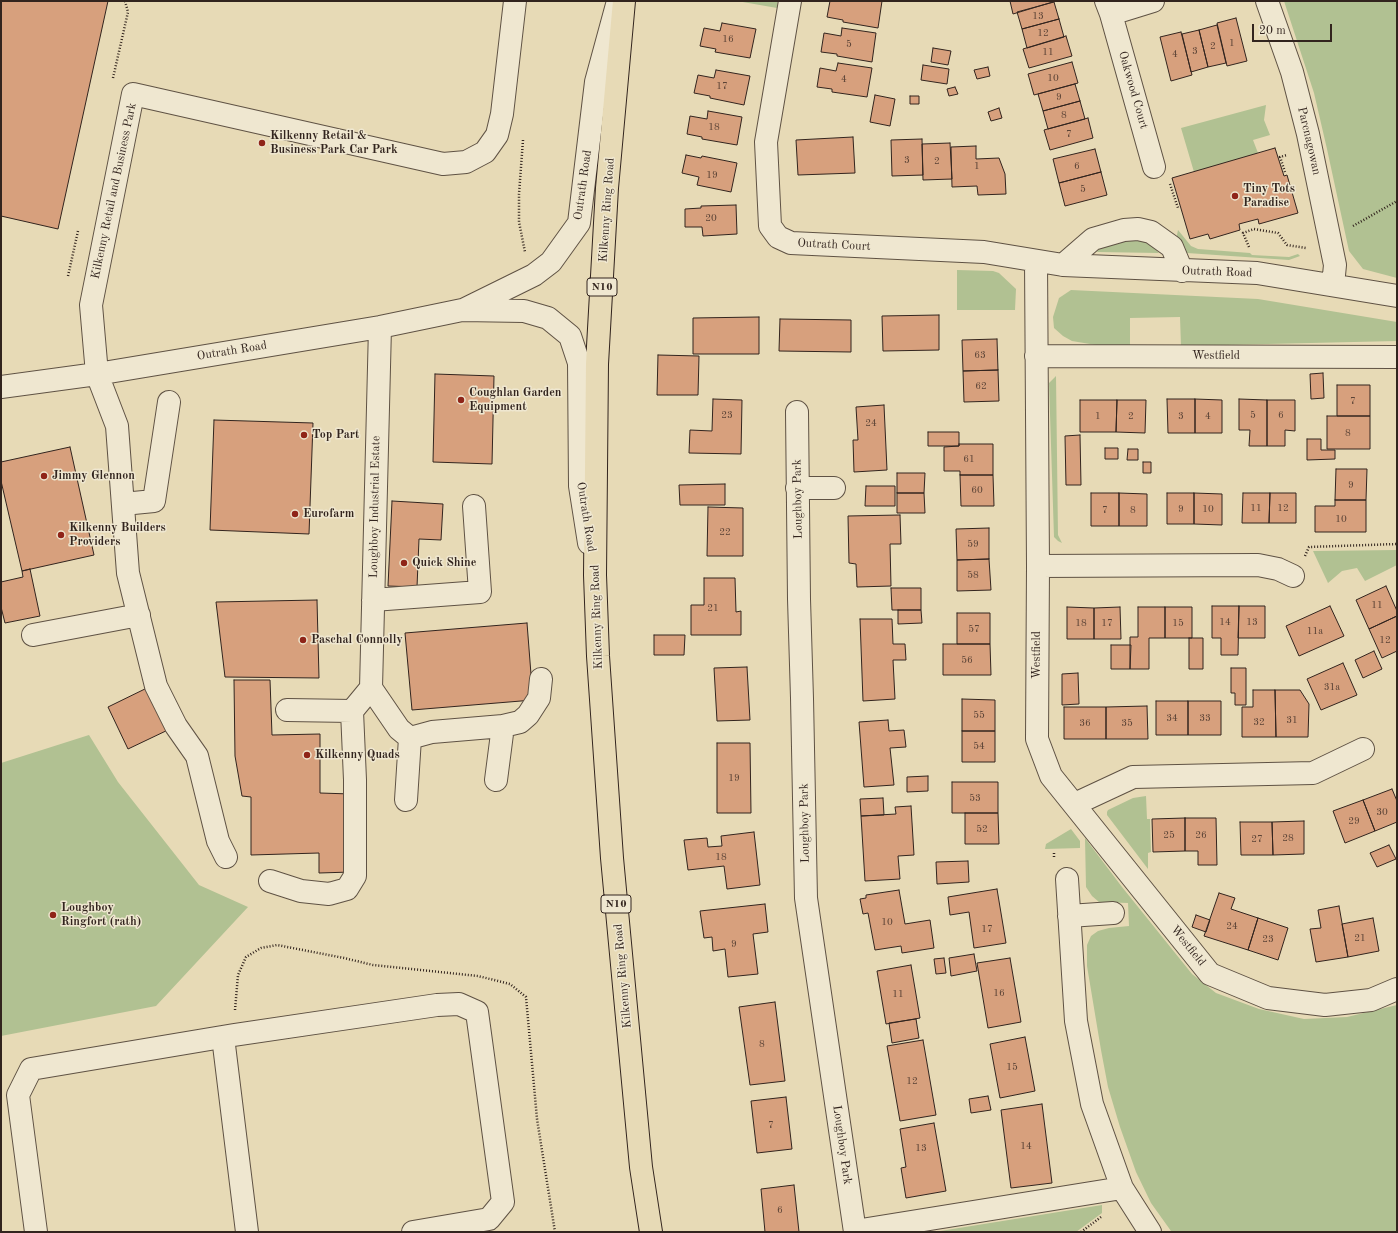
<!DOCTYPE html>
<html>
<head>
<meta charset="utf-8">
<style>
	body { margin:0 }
	#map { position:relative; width:1398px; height:1233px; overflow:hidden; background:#e7dab6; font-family:"Old Standard TT",serif }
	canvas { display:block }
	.frame { position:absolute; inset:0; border:2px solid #32241e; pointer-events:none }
	.scale { position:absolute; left:1252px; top:24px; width:80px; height:18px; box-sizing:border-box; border:2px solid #32241e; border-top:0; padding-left:5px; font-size:12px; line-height:14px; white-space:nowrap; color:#32241e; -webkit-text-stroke:3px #efe7d0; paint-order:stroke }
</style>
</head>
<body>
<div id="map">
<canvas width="1398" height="1233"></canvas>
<div class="frame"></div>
<div class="scale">20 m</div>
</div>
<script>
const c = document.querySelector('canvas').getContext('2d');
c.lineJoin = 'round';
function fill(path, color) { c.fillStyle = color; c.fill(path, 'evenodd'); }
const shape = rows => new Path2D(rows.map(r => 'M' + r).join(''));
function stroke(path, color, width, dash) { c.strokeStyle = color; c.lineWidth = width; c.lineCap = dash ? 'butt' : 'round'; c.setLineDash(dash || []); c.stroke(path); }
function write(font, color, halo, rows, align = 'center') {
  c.font = font + ' "Old Standard TT",serif'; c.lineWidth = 3; c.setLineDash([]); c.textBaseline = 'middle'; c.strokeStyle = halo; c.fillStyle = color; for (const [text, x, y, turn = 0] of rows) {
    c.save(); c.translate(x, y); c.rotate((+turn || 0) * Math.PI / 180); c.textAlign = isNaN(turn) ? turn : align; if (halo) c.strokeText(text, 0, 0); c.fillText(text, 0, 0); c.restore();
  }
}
const green = shape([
	[737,1,778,1,777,8],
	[1284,1,1397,1,1397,278,1363,269,1349,251,1327,149,1314,93],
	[1266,105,1264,120,1270,135,1253,140,1258,153,1194,172,1181,128],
	[1178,230,1191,246,1198,249,1250,253,1252,255,1289,257,1298,254,1300,256,1289,260,1187,253,1176,240],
	[1138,239,1148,242,1159,253,1097,252,1100,247,1129,240],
	[957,270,993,271,999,273,1016,289,1015,310,957,310],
	[1071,290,1258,299,1397,322,1397,341,1181,346,1180,317,1130,318,1130,347,1096,345,1072,341,1063,336,1054,328,1053,317,1059,298],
	[1056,376,1058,535,1062,543,1058,541,1054,537,1049,383],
	[1397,550,1397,565,1365,581,1357,568,1342,571,1328,583,1313,551],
	[89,735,118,782,199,885,248,907,156,1006,1,1036,1,763],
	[1146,796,1147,819,1150,819,1151,852,1148,853,1148,869,1107,815,1107,812,1108,810,1133,798],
	[1071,829,1080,841,1080,848,1045,849,1046,844],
	[1085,838,1122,887,1192,974,1216,993,1259,1009,1304,1019,1347,1017,1397,1005,1397,1232,1171,1231,1151,1203,1136,1172,1120,1127,1108,1087,1101,1050,1087,966,1087,945,1091,936,1098,931,1109,928,1129,926,1128,903,1099,902,1092,896,1086,887],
	[1102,1205,1102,1213,1076,1232,934,1232]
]);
const building = shape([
	[1,1,108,1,58,229,1,216,1,1],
	[830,1,882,1,878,28,843,22,843,20,827,17,830,1],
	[1010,1,1056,1,1013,14,1010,1],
	[1054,2,1059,19,1022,29,1017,12,1054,2],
	[1236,18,1247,61,1227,66,1217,23,1236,18],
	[1059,19,1064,37,1027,48,1022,29,1059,19],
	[722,23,756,29,750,58,715,52,716,49,700,46,704,28,720,31,722,23],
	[1217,25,1226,63,1208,67,1199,30,1217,25],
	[842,28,876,33,872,62,837,56,837,54,821,52,824,33,841,36,842,28],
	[1199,30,1208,67,1191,72,1182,34,1199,30],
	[1181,32,1192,75,1171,81,1160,37,1181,32],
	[1066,36,1072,56,1029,68,1023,49,1066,36],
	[933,48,951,51,948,65,931,62,933,48],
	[1072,62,1078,83,1034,95,1028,74,1072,62],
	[838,63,872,68,867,97,832,92,832,89,817,87,820,68,836,71,838,63],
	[923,65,949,69,947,84,921,80,923,65],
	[988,67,990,76,977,79,974,70,988,67],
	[716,70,750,76,744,105,710,98,710,96,694,93,698,75,714,78,716,70],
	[1075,84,1080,101,1043,111,1038,94,1075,84],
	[955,87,958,94,949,96,947,89,955,87],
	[875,95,895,99,890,126,870,122,875,95],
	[910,96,919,96,919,104,910,104,910,96],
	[1080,101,1085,119,1048,129,1043,111,1080,101],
	[999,108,1002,118,991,121,988,112,999,108],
	[708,111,742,117,737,145,702,139,702,137,687,134,690,116,707,119,708,111],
	[1088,118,1093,138,1050,150,1044,130,1088,118],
	[853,137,855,173,798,175,796,140,853,137],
	[922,139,923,175,892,176,891,140,922,139],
	[950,143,952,179,923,180,922,144,950,143],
	[976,146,976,159,999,158,1005,174,1006,194,978,195,977,186,952,187,951,147,976,146],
	[1275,148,1284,176,1287,175,1298,213,1259,224,1258,219,1239,224,1240,230,1210,239,1208,234,1190,239,1172,178,1275,148],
	[1095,149,1101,172,1059,183,1053,159,1095,149],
	[686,155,701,158,702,156,737,163,731,192,697,185,699,177,682,173,686,155],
	[1101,172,1107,195,1065,206,1059,183,1101,172],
	[736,205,737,234,703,236,702,227,685,227,685,209,701,208,701,206,736,205],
	[939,315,939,350,883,351,882,316,939,315],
	[759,317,759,354,693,354,693,318,759,317],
	[780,319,851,320,851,352,779,351,780,319],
	[997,339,998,370,963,371,962,340,997,339],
	[658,355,699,356,698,395,657,395,658,355],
	[998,370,999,401,964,402,963,371,998,370],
	[1323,373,1324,398,1311,399,1310,374,1323,373],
	[435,374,494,376,492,464,433,462,435,374],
	[1337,385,1370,385,1370,416,1337,416,1337,385],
	[713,399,742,400,741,454,689,453,690,430,712,431,713,399],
	[1167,399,1195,399,1195,433,1168,433,1167,399],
	[1195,399,1222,400,1222,433,1195,433,1195,399],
	[1239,399,1267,400,1267,446,1249,446,1250,430,1239,430,1239,399],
	[1080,400,1117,400,1116,432,1080,432,1080,400],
	[1117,400,1146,400,1145,433,1116,432,1117,400],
	[1267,400,1295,400,1295,431,1285,430,1285,446,1267,446,1267,400],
	[884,405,887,470,854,472,853,440,858,440,856,407,884,405],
	[1327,416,1370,416,1370,449,1327,449,1327,416],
	[214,420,313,423,309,534,210,530,214,420],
	[928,432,959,432,959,446,928,446,928,432],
	[1080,435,1081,485,1066,485,1065,436,1080,435],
	[1307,439,1321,439,1321,450,1335,450,1335,459,1307,460,1307,439],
	[959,444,993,444,993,475,960,475,960,471,944,471,944,447,959,446,959,444],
	[70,447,94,555,22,571,1,481,1,462,70,447],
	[1105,448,1118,448,1118,459,1105,459,1105,448],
	[1128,449,1138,449,1138,460,1127,460,1128,449],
	[1143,462,1151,462,1151,473,1143,473,1143,462],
	[1336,469,1367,469,1366,500,1335,500,1336,469],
	[897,473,925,473,924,493,897,493,897,473],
	[960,475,993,475,994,506,961,506,960,475],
	[725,484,725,505,680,505,679,485,725,484],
	[866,486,895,486,895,506,865,506,866,486],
	[897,493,924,493,925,513,897,513,897,493],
	[1091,493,1119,493,1119,526,1091,526,1091,493],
	[1119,493,1147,494,1147,526,1119,526,1119,493],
	[1167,493,1194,493,1194,524,1167,524,1167,493],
	[1194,493,1222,494,1222,525,1194,524,1194,493],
	[1243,493,1270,493,1269,523,1242,523,1243,493],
	[1270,493,1296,493,1296,523,1269,523,1270,493],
	[1335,500,1366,500,1366,532,1315,532,1315,506,1335,506,1335,500],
	[392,501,443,504,441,540,419,539,417,587,388,586,392,501],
	[708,507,743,508,743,556,707,556,708,507],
	[900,515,901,544,890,544,891,586,857,587,856,564,849,563,848,516,900,515],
	[989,528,989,559,957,560,956,529,989,528],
	[989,559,991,590,957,591,957,560,989,559],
	[30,569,40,616,5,623,1,607,1,582,23,577,22,571,30,569],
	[704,578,735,578,736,612,741,611,741,635,691,635,691,605,704,605,704,578],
	[1386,586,1397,611,1397,616,1369,629,1356,600,1386,586],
	[891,588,921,588,921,610,892,610,891,588],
	[317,600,319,678,225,677,216,602,317,600],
	[1212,606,1239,606,1238,655,1221,655,1221,638,1212,638,1212,606],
	[1239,606,1265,606,1265,638,1238,638,1239,606],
	[1330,606,1344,636,1299,656,1286,626,1330,606],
	[1067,607,1094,608,1094,639,1067,639,1067,607],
	[1120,607,1121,639,1094,639,1094,608,1120,607],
	[1138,607,1165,607,1165,638,1149,638,1149,669,1130,669,1130,637,1138,637,1138,607],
	[1165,607,1192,607,1192,638,1165,638,1165,607],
	[898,610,921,610,922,623,898,624,898,610],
	[957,613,990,613,990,644,957,644,957,613],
	[1397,616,1397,651,1382,658,1369,629,1397,616],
	[860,619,892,619,893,644,905,644,906,660,893,660,895,699,863,701,860,619],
	[527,623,533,700,412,710,405,633,527,623],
	[654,635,685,635,684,655,654,655,654,635],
	[1189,638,1203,638,1203,669,1189,669,1189,638],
	[943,644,990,644,991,675,943,675,943,644],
	[1111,645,1131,645,1130,669,1111,669,1111,645],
	[1374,651,1382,669,1363,678,1355,660,1374,651],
	[1343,663,1357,695,1321,710,1307,679,1343,663],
	[747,667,750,720,717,721,714,668,747,667],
	[1231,668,1246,668,1246,705,1235,705,1235,693,1231,693,1231,668],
	[1078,673,1079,704,1062,705,1062,674,1078,673],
	[234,680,270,680,272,735,320,734,320,793,351,794,351,872,319,873,319,853,251,855,251,797,242,796,235,756,234,680],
	[149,687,170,729,128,749,108,707,149,687],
	[1253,690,1275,690,1276,737,1242,737,1242,707,1253,707,1253,690],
	[1275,690,1300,690,1309,704,1308,737,1276,737,1275,690],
	[962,699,995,700,995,731,962,731,962,699],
	[1156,701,1188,701,1188,735,1156,735,1156,701],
	[1188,701,1221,701,1221,735,1188,735,1188,701],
	[1147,706,1148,739,1106,739,1106,707,1147,706],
	[1064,707,1106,707,1106,739,1064,739,1064,707],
	[888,720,889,731,904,730,906,747,890,748,894,785,864,787,859,722,888,720],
	[962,731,995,731,995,762,962,762,962,731],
	[717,743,750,743,751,813,717,813,717,743],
	[928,776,928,791,907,792,907,777,928,776],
	[952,782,998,782,998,813,952,813,952,782],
	[1392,789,1397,801,1397,822,1375,831,1363,800,1392,789],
	[883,798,884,815,861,816,860,799,883,798],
	[1363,800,1375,831,1345,843,1333,811,1363,800],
	[911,806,914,855,898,856,900,879,865,881,861,816,896,814,895,807,911,806],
	[965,813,998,813,999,844,965,844,965,813],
	[1185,818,1185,851,1153,852,1152,819,1185,818],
	[1185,818,1216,818,1217,865,1198,865,1198,851,1185,851,1185,818],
	[1304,821,1304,854,1273,855,1272,822,1304,821],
	[1240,822,1272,822,1273,855,1241,855,1240,822],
	[754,832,760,885,727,889,724,866,688,870,684,840,707,838,708,847,722,846,721,836,754,832],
	[1389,845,1396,859,1377,867,1370,853,1389,845],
	[968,861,969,882,937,884,936,862,968,861],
	[997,889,1006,943,974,948,969,912,950,915,948,897,997,889],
	[899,890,905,924,930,920,934,948,902,953,901,946,875,950,868,913,863,914,860,899,866,898,866,895,899,890],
	[1219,893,1235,898,1231,909,1258,918,1248,950,1204,936,1219,893],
	[765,904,768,932,753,934,758,974,728,977,725,949,713,951,712,937,704,938,700,911,765,904],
	[1339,906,1348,957,1316,962,1310,929,1321,928,1318,910,1339,906],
	[1196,915,1210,920,1206,932,1192,927,1196,915],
	[1258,918,1288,928,1278,960,1248,950,1258,918],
	[1373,918,1379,951,1348,957,1342,924,1373,918],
	[974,954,977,971,951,976,949,958,974,954],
	[944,958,946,973,936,974,934,959,944,958],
	[1010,958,1021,1022,988,1028,977,963,1010,958],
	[911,965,920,1018,886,1024,877,971,911,965],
	[775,1002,785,1081,750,1085,739,1007,775,1002],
	[916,1019,919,1038,892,1043,889,1023,916,1019],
	[1025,1037,1035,1091,1000,1098,990,1044,1025,1037],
	[923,1040,936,1115,900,1121,887,1046,923,1040],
	[988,1096,991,1110,971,1113,969,1099,988,1096],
	[786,1097,792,1149,757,1153,751,1101,786,1097],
	[1042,1104,1052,1183,1011,1188,1001,1110,1042,1104],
	[934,1123,946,1191,906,1198,901,1168,906,1167,900,1129,934,1123],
	[794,1185,799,1232,765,1232,761,1189,794,1185]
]);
const path = shape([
	[113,78,128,12,125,1],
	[523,140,519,194,519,222,525,252],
	[1285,172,1280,157,1287,155],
	[1170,184,1178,208],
	[1353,226,1397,201],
	[1249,247,1243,233,1254,229,1278,233,1287,245,1306,248],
	[68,276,78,231],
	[1305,556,1309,547,1397,544],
	[1054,853,1054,858],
	[235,1010,238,975,246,957,261,948,277,945,344,958,373,965,478,976,510,984,526,997,537,1119,555,1232],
	[1081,1232,1101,1217]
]);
const minor = shape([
	[790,1,766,142,770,226,778,237,791,243,984,252,1063,265,1257,273,1397,296],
	[1106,1,1111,14,1154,167],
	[1267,1,1292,72,1308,134,1335,265,1333,285],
	[1111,14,1153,1],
	[1036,261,1038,566,1037,739,1051,776,1210,974,1268,998,1325,1005,1371,1000,1397,989],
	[1063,265,1093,239,1124,230,1138,229,1151,232,1172,247,1182,271],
	[465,309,534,275,551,262,579,223,596,82,618,1],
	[1036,356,1397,357],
	[1,387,97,374,380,327,462,310,524,311,548,318,570,336,579,363,580,486,589,543],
	[797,412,799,599,802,698,806,898,855,1232],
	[797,488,834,488],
	[123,504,154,501,169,402],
	[1038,566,1258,565,1278,569,1293,576],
	[373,600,480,592,474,506],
	[33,635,139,615],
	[371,688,380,327],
	[371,688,399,729,410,738,432,732,503,726,520,722,528,715,539,698,541,679],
	[287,710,352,711],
	[496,780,503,726],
	[406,800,410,738],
	[1075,804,1133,777,1313,773,1363,749],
	[226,857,218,841,197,756,176,726,156,686,128,573,117,426,97,374,91,305,133,94,443,164,466,162,485,152,497,135,502,114,515,1],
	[1067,879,1076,1021,1092,1104,1122,1188,1150,1232],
	[270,881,301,891,329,894,347,889,355,876,355,780,352,711,371,688],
	[1069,916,1113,913],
	[223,1037,247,1232],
	[855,1231,1122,1188],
	[36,1232,18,1095,31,1069,234,1035,437,1005,459,1004,477,1012,503,1202,489,1219,413,1232]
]);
const highway = shape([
	[624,1,607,188,597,364,595,575,598,656,612,858,641,1167,651,1232]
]);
const markers = [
	[262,143,4,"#8f2418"],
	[1235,196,4,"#8f2418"],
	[461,400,4,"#8f2418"],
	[304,435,4,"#8f2418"],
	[44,476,4,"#8f2418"],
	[295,514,4,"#8f2418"],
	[61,535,4,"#8f2418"],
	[404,563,4,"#8f2418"],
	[303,640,4,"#8f2418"],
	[307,755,4,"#8f2418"],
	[53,915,4,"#8f2418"]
];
const numberNames = [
	["13",1038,16],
	["12",1043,33],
	["16",728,39],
	["1",1232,43],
	["5",849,44],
	["2",1213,46],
	["3",1195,51],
	["11",1048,52],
	["4",1175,54],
	["10",1053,78],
	["4",844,79],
	["17",722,86],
	["9",1059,97],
	["8",1064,115],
	["18",714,127],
	["7",1069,134],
	["3",907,160],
	["2",937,161],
	["1",977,166],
	["6",1077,166],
	["19",712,175],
	["5",1083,189],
	["20",711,218],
	["63",980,355],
	["62",981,386],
	["7",1353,401],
	["23",727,415],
	["5",1253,415],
	["6",1281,415],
	["1",1098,416],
	["2",1131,416],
	["3",1181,416],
	["4",1208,416],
	["24",871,423],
	["8",1348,433],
	["61",969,459],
	["9",1351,485],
	["60",977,490],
	["11",1256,508],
	["12",1283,508],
	["9",1181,509],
	["10",1208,509],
	["7",1105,510],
	["8",1133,510],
	["10",1341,519],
	["22",725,532],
	["59",973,544],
	["58",973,575],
	["11",1377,605],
	["21",713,608],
	["14",1225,622],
	["13",1252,622],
	["18",1081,623],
	["17",1107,623],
	["15",1178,623],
	["57",974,629],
	["11a",1315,631],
	["12",1385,640],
	["56",967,660],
	["31a",1332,687],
	["55",979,715],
	["34",1172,718],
	["33",1205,718],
	["31",1292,720],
	["32",1259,722],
	["36",1085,723],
	["35",1127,723],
	["54",979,746],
	["19",734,778],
	["53",975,798],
	["30",1382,812],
	["29",1354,821],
	["52",982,829],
	["25",1169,835],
	["26",1201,835],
	["28",1288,838],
	["27",1257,839],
	["18",721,857],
	["10",887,922],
	["24",1232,926],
	["17",987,929],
	["21",1360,938],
	["23",1268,939],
	["9",734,944],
	["16",999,993],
	["11",898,994],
	["8",762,1044],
	["15",1012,1067],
	["12",912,1081],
	["7",771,1125],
	["14",1026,1146],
	["13",921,1148],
	["6",780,1210]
];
const shields = [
	[602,287,30],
	[616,904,30]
];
const shieldNames = [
	["N10",602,287],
	["N10",616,904]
];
const streetNames = [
	["Oakwood Court",1133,90,74],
	["Parcnagowan",1309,141,77],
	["Outrath Road",583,185,-82],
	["Kilkenny Retail and Business Park",114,191,-78],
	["Kilkenny Ring Road",607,210,-86],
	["Outrath Court",834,245,3],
	["Outrath Road",1217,272,2],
	["Outrath Road",232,351,-9],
	["Westfield",1216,356],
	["Loughboy Park",798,499,-91],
	["Loughboy Industrial Estate",375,507,-89],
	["Outrath Road",586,517,81],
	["Kilkenny Ring Road",597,617,-92],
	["Westfield",1037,655,-90],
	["Loughboy Park",805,823,-91],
	["Westfield",1188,946,51],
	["Kilkenny Ring Road",623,976,-95],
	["Loughboy Park",842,1145,82]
];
const poiNames = [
	["Kilkenny Retail &",270,136],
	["Business Park Car Park",270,150],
	["Tiny Tots",1243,189],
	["Paradise",1243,203],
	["Coughlan Garden",469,393],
	["Equipment",469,407],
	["Top Part",312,435],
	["Jimmy Glennon",52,476],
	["Eurofarm",303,514],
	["Kilkenny Builders",69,528],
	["Providers",69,542],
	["Quick Shine",412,563],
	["Paschal Connolly",311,640],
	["Kilkenny Quads",315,755],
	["Loughboy",61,908],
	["Ringfort (rath)",61,922]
];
fill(green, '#b1c192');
fill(building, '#d7a07d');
stroke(building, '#32241e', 1);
stroke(minor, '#5f5244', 24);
stroke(highway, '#32241e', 24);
stroke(path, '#32241e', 2.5, [1, 2]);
stroke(minor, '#efe7d0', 22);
stroke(highway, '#e7dab6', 22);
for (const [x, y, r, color] of markers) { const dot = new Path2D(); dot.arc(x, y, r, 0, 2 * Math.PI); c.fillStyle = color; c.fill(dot); stroke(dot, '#efe7d0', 1.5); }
write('10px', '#5b4336', null, numberNames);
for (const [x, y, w] of shields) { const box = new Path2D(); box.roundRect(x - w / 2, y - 9, w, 18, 3); c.fillStyle = '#efe7d0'; c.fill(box); stroke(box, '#32241e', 1); }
write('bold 11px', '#32241e', null, shieldNames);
write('12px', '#32241e', '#efe7d0', streetNames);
write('bold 12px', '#32241e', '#efe7d0', poiNames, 'left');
</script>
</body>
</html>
